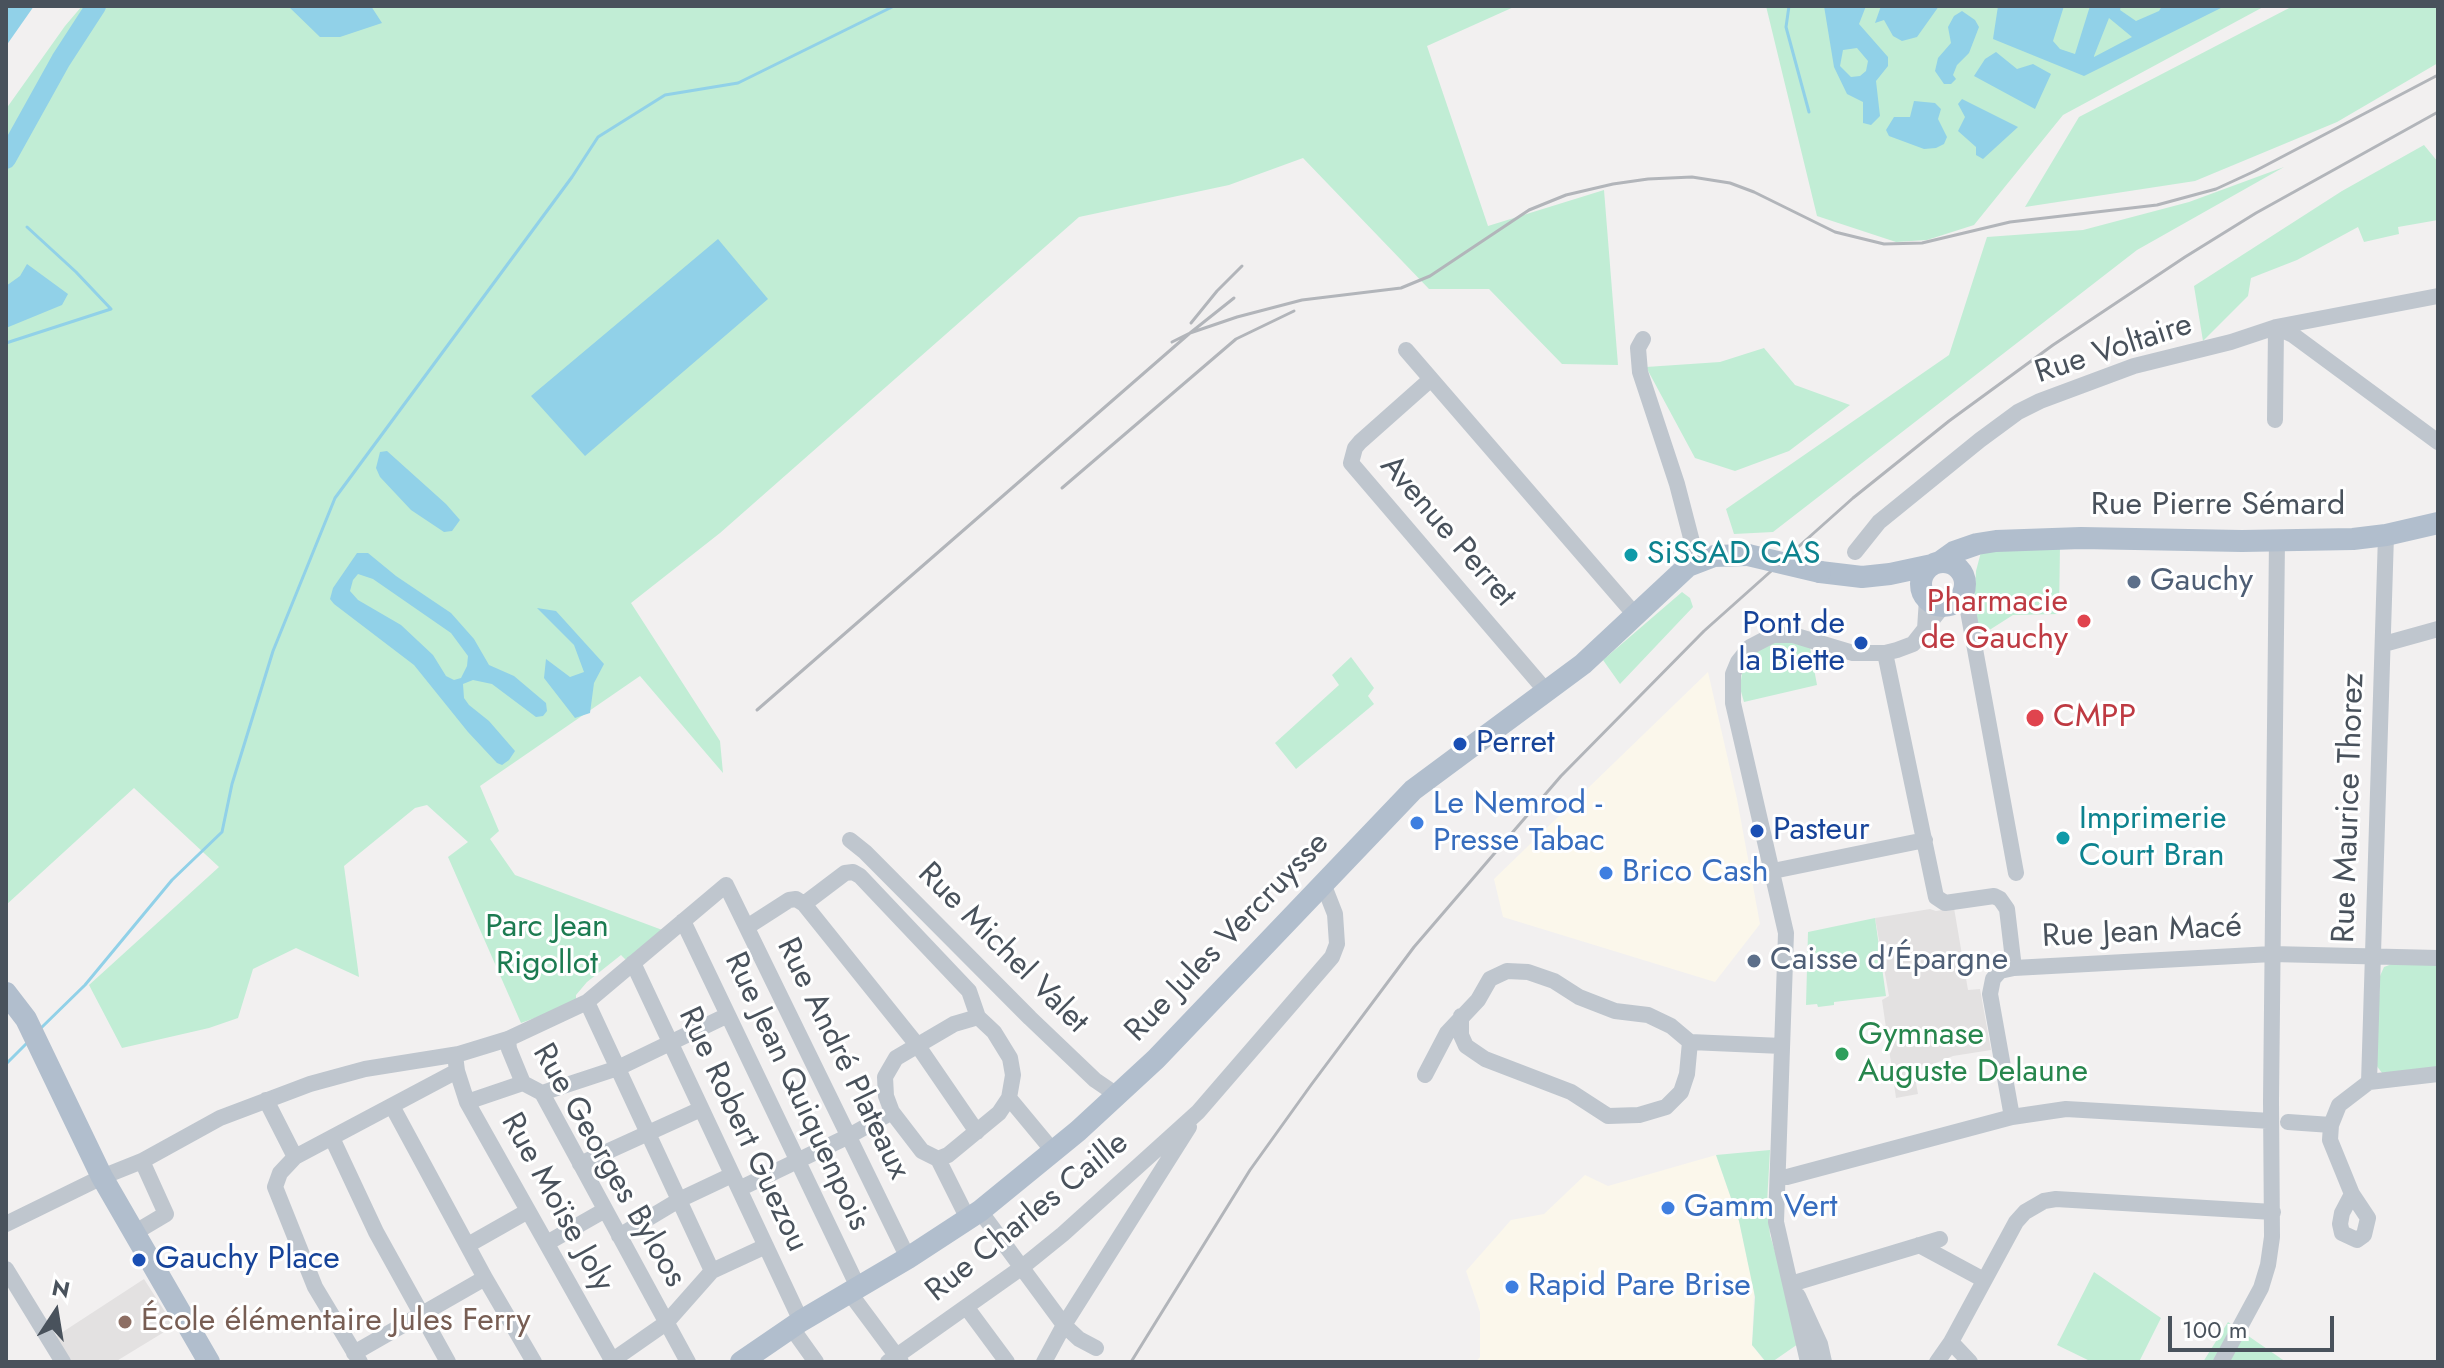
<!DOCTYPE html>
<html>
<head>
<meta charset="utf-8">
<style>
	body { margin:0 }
	#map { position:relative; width:2444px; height:1368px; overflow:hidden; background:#f2f0f0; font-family:Jost,sans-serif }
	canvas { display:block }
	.frame { position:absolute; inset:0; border:8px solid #49525c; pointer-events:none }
	.north { position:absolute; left:16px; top:1272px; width:80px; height:80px; -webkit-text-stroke:6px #fff; paint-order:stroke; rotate:12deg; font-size:22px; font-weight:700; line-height:32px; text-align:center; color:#49525c }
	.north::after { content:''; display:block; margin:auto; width:28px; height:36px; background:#49525c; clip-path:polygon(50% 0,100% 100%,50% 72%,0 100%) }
	.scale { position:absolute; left:2168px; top:1316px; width:166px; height:36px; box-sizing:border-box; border:4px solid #49525c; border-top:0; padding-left:10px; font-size:24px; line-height:28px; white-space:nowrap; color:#49525c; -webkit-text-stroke:6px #fff; paint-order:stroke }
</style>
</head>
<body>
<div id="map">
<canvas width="2444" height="1368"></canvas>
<div class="frame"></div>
<div class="north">N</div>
<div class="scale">100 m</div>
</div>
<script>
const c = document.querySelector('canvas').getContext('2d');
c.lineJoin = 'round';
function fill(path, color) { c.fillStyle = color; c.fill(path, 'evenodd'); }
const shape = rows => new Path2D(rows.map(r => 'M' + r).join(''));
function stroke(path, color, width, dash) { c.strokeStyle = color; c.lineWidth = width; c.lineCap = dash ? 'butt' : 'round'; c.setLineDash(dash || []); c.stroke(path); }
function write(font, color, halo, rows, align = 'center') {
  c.font = font + ' Jost,sans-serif'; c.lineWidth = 6; c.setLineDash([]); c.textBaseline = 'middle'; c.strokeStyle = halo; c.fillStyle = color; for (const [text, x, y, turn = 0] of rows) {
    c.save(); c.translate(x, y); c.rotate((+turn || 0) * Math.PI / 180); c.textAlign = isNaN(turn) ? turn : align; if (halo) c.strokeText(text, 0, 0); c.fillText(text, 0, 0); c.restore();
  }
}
const commercial = shape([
	[1708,672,1737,799,1760,924,1715,982,1503,917,1494,879],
	[1716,1155,1739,1221,1754,1290,1752,1345,1765,1362,1476,1362,1480,1357,1480,1312,1466,1271,1511,1220,1544,1214,1585,1175,1608,1186]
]);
const education = shape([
	[1954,908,1968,990,1980,989,1991,1050,1953,1056,1914,1072,1918,1094,1896,1098,1882,1000,1889,996,1875,918,1930,909,1936,911],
	[144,1279,174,1326,115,1362,69,1362,55,1337]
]);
const green = shape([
	[82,6,1516,6,1427,46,1488,226,1604,190,1618,365,1562,364,1489,289,1429,289,1303,158,1229,185,1079,217,720,533,631,603,720,741,723,773,640,676,480,786,499,831,490,839,515,875,665,931,628,962,621,955,587,982,576,995,576,1003,521,1023,448,857,468,842,427,805,415,808,344,866,359,977,296,948,253,969,238,1018,209,1028,122,1048,89,985,219,867,134,788,6,905,6,109,65,26],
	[1766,6,2265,6,2063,115,1974,225,1927,240,1896,242,1817,216],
	[2293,6,2438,6,2438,63,2337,122,2195,181,2025,207,2079,117],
	[2424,145,2438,162,2438,220,2398,227,2399,234,2364,242,2358,227,2297,260,2251,278,2248,296,2203,341,2194,286,2342,191],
	[2284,167,2137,250,1773,532,1734,534,1726,509,1949,355,1987,237,2083,230,2189,202],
	[1764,348,1795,385,1850,405,1789,451,1735,471,1695,458,1646,367,1720,362],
	[2060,545,2059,614,2013,615,1980,636,1974,610,1976,571,1981,552],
	[1682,592,1690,598,1693,607,1620,684,1603,660],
	[1779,640,1810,647,1817,685,1744,702,1740,688,1743,665,1759,647],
	[1351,657,1374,688,1368,696,1374,704,1296,769,1275,743,1339,685,1332,675],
	[1875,918,1886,996,1834,1002,1834,1005,1818,1007,1817,1004,1806,1005,1808,932],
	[2392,964,2438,965,2438,1068,2382,1073,2376,1065,2380,976,2384,967],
	[1770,1150,1767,1203,1770,1235,1788,1293,1798,1344,1772,1362,1766,1362,1752,1345,1755,1297,1739,1221,1716,1155],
	[2094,1272,2161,1318,2139,1362,2092,1362,2057,1345],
	[2228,1322,2286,1362,2203,1362]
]);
const water = shape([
	[6,6,34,6,6,46],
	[288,6,371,6,382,23,340,37,320,37],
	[1824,6,1866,6,1859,24,1888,57,1888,66,1876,81,1880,116,1871,125,1863,123,1863,102,1847,94,1834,67],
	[1857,48,1868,61,1866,71,1860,76,1851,77,1840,66,1843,50],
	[1881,6,1893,8,1939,6,1917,37,1902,41,1893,36,1884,20,1875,23],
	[1998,6,2064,6,2053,41,2060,49,2075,54,2090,6,2121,6,2120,10,2136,21,2159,11,2162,6,2225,6,2084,76,1993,39],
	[2109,18,2132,37,2094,57,2094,56],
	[1962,11,1975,20,1979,27,1969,53,1957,65,1953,75,1956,79,1951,84,1944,84,1935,71,1938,58,1951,43,1948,27,1954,16],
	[1996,52,2017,69,2033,64,2051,74,2035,109,1974,76,1985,59],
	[1962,99,2018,127,1983,159,1976,155,1976,147,1958,131,1965,117,1958,104],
	[1914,101,1935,103,1941,109,1938,119,1947,137,1944,144,1936,148,1924,149,1889,136,1886,130,1894,117,1910,117],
	[718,239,768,299,585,456,531,396],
	[27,264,68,294,62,305,6,328,6,286,20,276],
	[387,451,446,504,460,520,452,531,444,532,411,510,380,477,376,468,380,452],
	[357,553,368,553,396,576,451,613,474,639,489,665,514,676,546,703,547,711,543,716,536,717,492,684,473,680,463,684,464,698,469,705,489,721,515,751,509,760,502,765,497,763,468,732,414,665,334,604,330,599,333,588],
	[358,574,373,579,451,633,468,656,467,666,461,678,454,680,446,676,433,655,401,625,358,600,350,591,353,580],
	[537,608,556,611,604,664,594,683,590,713,575,718,544,678,546,659,570,677,584,672,574,645]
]);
const stream = shape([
	[1789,6,1786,27,1809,112],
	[6,343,111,309,76,272,27,227],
	[41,1028,85,985,172,880,222,832,232,784,273,651,335,498,572,177,598,137,665,95,738,83,894,6],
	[6,1064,27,1043]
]);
const river = shape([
	[6,159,61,60,96,6]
]);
const minor = shape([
	[1643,339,1638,348,1640,372,1677,484,1697,561],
	[1406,350,1636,616],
	[1431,379,1360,442,1355,448,1351,463,1546,691],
	[2275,420,2276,327,2293,335,2438,442],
	[1855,552,1879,522,1980,440,2018,412,2040,401,2134,366,2231,342,2276,327,2438,296],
	[1964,589,2016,873],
	[1925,629,1927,599],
	[2384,644,2438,629],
	[1885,653,1936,897,1945,903,1994,896,2000,899,2007,909,2014,968,2000,971,1993,979,1990,994,2012,1117],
	[850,840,865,852,1030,1018,1095,1080,1117,1095],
	[1773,871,1925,840],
	[804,904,845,873,853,872,860,876,969,991,978,1017],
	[683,921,858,1287],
	[747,927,789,900,796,899,804,904,918,1046,977,1132],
	[633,963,801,1321],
	[2014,968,2272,954,2438,958],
	[587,1002,712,1271],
	[1461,1016,1461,1035,1466,1046,1485,1059,1571,1092,1608,1116,1639,1115,1666,1107,1681,1092,1687,1074,1690,1042],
	[978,1017,994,1032,1010,1058,1013,1075,1009,1098,999,1113,948,1155,938,1159,922,1151,892,1112,886,1096,885,1077,896,1058,954,1024,978,1017],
	[508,1039,509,1049,523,1083,542,1093,688,1362],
	[457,1071,467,1102,612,1360],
	[1425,1075,1447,1033,1478,1000,1490,979,1507,971,1528,972,1554,981,1579,997,1615,1011,1648,1015,1671,1026,1690,1042,1782,1046],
	[2369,1082,2386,535],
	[542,1093,618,1068,728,1015],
	[1009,1098,1053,1151],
	[266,1100,295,1157],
	[467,1102,523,1083],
	[392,1106,485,1278,534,1362],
	[2288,1122,2331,1125],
	[332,1138,376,1232,448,1362],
	[938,1159,968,1219],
	[580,1164,701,1109],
	[1778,1177,1787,1177,2012,1117,2066,1109,2271,1121],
	[739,1189,849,1136,892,1112],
	[2352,1194,2368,1218,2364,1235,2357,1240,2342,1233,2340,1224,2342,1213,2352,1194,2330,1140,2331,1125,2339,1105,2369,1082,2438,1074],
	[980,1211,1064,1325,1079,1339,1096,1348],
	[6,1224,102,1177,142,1161,220,1118,310,1084,365,1069,459,1054,508,1039,587,1002,726,885,908,1258],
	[134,1233,166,1214,142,1161],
	[619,1236,679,1200,732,1175],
	[547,1243,605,1210],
	[468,1245,528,1211],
	[1919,1245,1984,1280],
	[6,1269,63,1362],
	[1791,1284,1940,1239],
	[849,1292,901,1362],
	[1798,1296,1820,1344,1824,1362],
	[967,1308,1007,1362],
	[791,1327,816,1362],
	[1951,1342,1970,1362],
	[354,1353,485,1278],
	[360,1362,315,1287,275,1187,280,1173,295,1157,457,1071,455,1055],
	[610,1362,666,1323,712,1271,766,1246],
	[888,1362,1021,1268,1063,1234,1198,1112,1332,957,1337,944,1335,914,1324,886],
	[1044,1362,1064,1325,1189,1127],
	[1808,1362,1776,1222,1786,933,1733,703,1733,674,1738,662,1750,647,1773,635,1793,635,1853,653,1885,653,1897,650,1913,644,1943,606],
	[1937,1362,1951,1342,2016,1222,2025,1212,2044,1201,2056,1199,2273,1212],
	[2221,1362,2261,1288,2268,1265,2272,1237,2271,1101,2277,539]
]);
const major = shape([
	[1940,562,1954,552,1977,544,1996,541,2081,538,2242,541,2353,539,2386,535,2438,523],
	'1921 584a22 22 0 1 1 44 0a22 22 0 1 1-44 0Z',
	[1820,572,1862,577,1890,574,1932,565],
	[6,993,26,1019,102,1177,209,1362],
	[741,1362,801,1321,908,1258,980,1211,1078,1131,1156,1059,1413,790,1583,664,1688,566,1714,556,1748,555]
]);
const rail = shape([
	[1191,323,1217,291,1242,266],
	[1172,342,1190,333,1237,317,1302,300,1401,288,1430,276,1529,210,1566,195,1613,184,1648,179,1692,177,1730,183,1754,192,1835,232,1884,244,1922,243,2010,222,2157,205,2216,189,2255,171,2438,75],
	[1062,488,1236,339,1294,311],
	[757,710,1190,333,1234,298],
	[1131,1362,1250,1170,1311,1085,1414,947,1561,776,1704,631,1853,498,1949,421,2053,345,2185,257,2256,213,2438,112]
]);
const majorBridge = shape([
	[1748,555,1820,572]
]);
const markers = [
	[1631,555,8,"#0f9aa8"],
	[2134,582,8,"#5c6f8a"],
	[2084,621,8,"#e0444e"],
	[1861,643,8,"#1a4fb4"],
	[2035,718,10,"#e0444e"],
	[1460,744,8,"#1a4fb4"],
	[1417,823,8,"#3f7fe0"],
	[1757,831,8,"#1a4fb4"],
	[2063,838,8,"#0f9aa8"],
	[1606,873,8,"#3f7fe0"],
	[1754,961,8,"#5c6f8a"],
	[1842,1054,8,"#2e9e5b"],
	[1668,1208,8,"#3f7fe0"],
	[139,1260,8,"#1a4fb4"],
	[1512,1287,8,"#3f7fe0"],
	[125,1322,8,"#8d6e63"]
];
const streetNames = [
	["Rue Voltaire",2114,350,-18],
	["Rue Pierre Sémard",2218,506],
	["Avenue Perret",1447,532,49],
	["Rue Maurice Thorez",2350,808,-88],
	["Rue Jean Macé",2142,933,-3],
	["Rue Jules Vercruysse",1228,938,-46],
	["Rue Michel Valet",1002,949,45],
	["Rue André Plateaux",842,1059,64],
	["Rue Jean Quiquenpois",796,1092,65],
	["Rue Robert Guezou",742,1130,65],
	["Rue Georges Byloos",608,1166,60],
	["Rue Moïse Joly",556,1203,61],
	["Rue Charles Caille",1028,1218,-39]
];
const cultureNames = [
	["SiSSAD CAS",1647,555],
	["Imprimerie",2079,820],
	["Court Bran",2079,857]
];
const serviceNames = [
	["Gauchy",2150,582],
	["Caisse d'Épargne",1770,961]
];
const healthNames = [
	["Pharmacie",2068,603],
	["de Gauchy",2068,640],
	["CMPP",2053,718,"left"]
];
const transitNames = [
	["Pont de",1845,625,"right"],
	["la Biette",1845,662,"right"],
	["Perret",1476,744],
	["Pasteur",1773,831],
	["Gauchy Place",155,1260]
];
const shopNames = [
	["Le Nemrod -",1433,805],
	["Presse Tabac",1433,842],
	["Brico Cash",1622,873],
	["Gamm Vert",1684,1208],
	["Rapid Pare Brise",1528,1287]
];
const parkNames = [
	["Parc Jean",547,928],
	["Rigollot",547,965]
];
const leisureNames = [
	["Gymnase",1858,1036],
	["Auguste Delaune",1858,1073]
];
const educationNames = [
	["École élémentaire Jules Ferry",141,1322]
];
fill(commercial, '#fbf7eb');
fill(education, '#e3e1e1');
fill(green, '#c1edd5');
fill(water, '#91d1e8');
stroke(stream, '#91d1e8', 3);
stroke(river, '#91d1e8', 20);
stroke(minor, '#bfc6ce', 16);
stroke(major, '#b1becd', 22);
stroke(rail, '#b2b5ba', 3);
stroke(majorBridge, '#b1becd', 22);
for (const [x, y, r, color] of markers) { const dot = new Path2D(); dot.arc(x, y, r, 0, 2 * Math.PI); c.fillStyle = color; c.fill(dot); stroke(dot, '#fff', 3); }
write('32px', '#49525c', '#fff', streetNames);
write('32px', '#0d838f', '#fff', cultureNames, 'left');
write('32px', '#4e5e75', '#fff', serviceNames, 'left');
write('32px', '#be3a42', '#fff', healthNames, 'right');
write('32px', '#164399', '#fff', transitNames, 'left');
write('32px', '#366cbe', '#fff', shopNames, 'left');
write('32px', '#1c7b51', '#fff', parkNames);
write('32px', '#27864d', '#fff', leisureNames, 'left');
write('32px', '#785e54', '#fff', educationNames, 'left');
</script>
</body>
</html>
